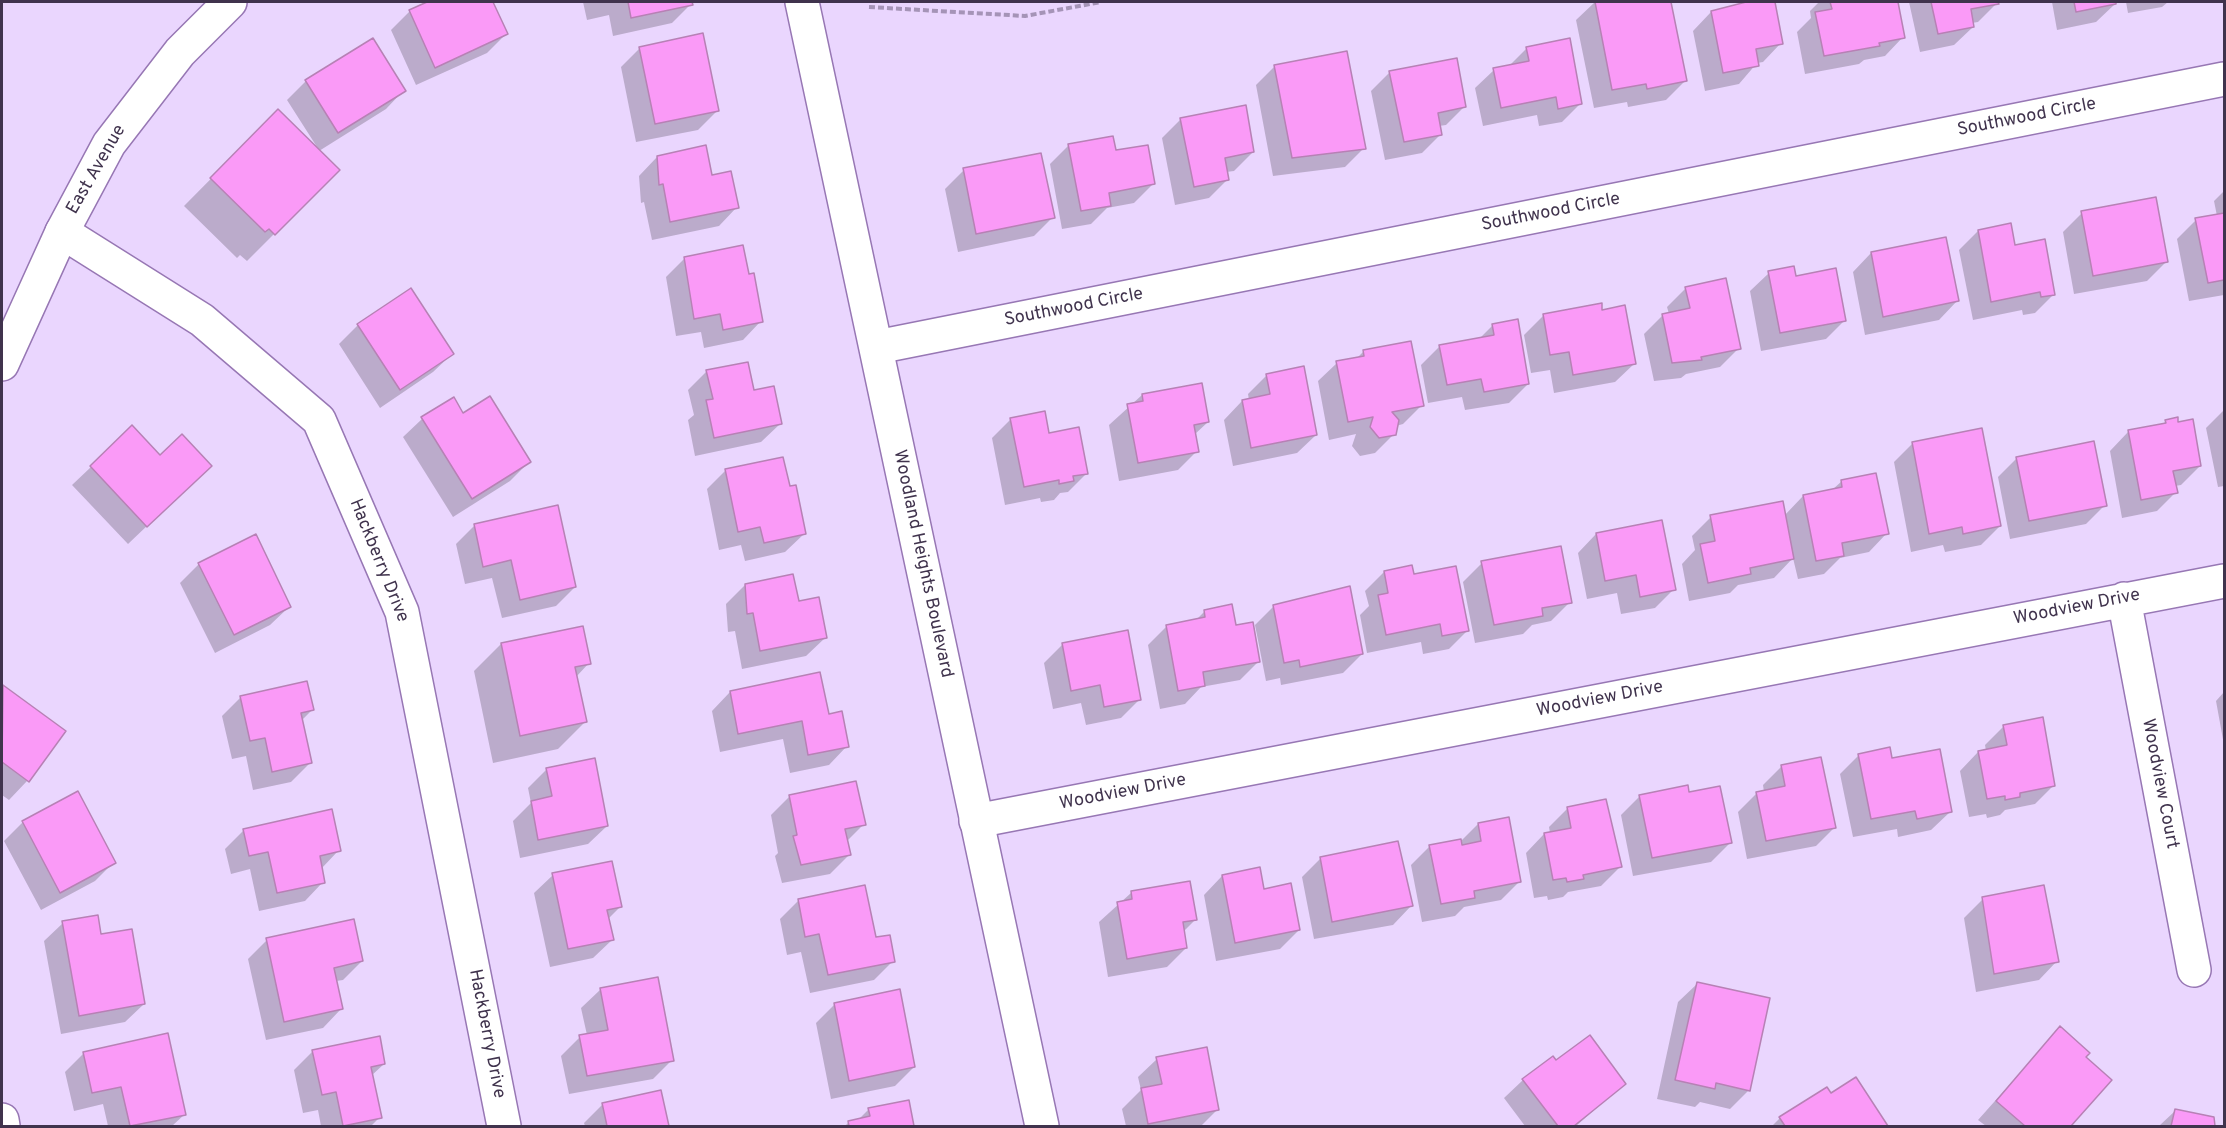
<!DOCTYPE html>
<html>
<head>
<meta charset="utf-8">
<style>
	body { margin:0 }
	#map { position:relative; width:2226px; height:1128px; overflow:hidden; background:#ead6fe; font-family:Overpass,sans-serif }
	canvas { display:block }
	.frame { position:absolute; inset:0; border:3px solid #40334d; pointer-events:none }
</style>
</head>
<body>
<div id="map">
<canvas width="2226" height="1128"></canvas>
<div class="frame"></div>
</div>
<script>
const c = document.querySelector('canvas').getContext('2d');
c.lineJoin = 'round';
function fill(path, color) { c.fillStyle = color; c.fill(path, 'evenodd'); }
const shape = rows => new Path2D(rows.map(r => 'M' + r).join(''));
function stroke(path, color, width, dash) { c.strokeStyle = color; c.lineWidth = width; c.lineCap = dash ? 'butt' : 'round'; c.setLineDash(dash || []); c.stroke(path); }
function write(font, color, halo, rows, align = 'center') {
  c.font = font + ' Overpass,sans-serif'; c.lineWidth = 4.5; c.setLineDash([]); c.textBaseline = 'middle'; c.strokeStyle = halo; c.fillStyle = color; for (const [text, x, y, turn = 0] of rows) {
    c.save(); c.translate(x, y); c.rotate((+turn || 0) * Math.PI / 180); c.textAlign = isNaN(turn) ? turn : align; if (halo) c.strokeText(text, 0, 0); c.fillText(text, 0, 0); c.restore();
  }
}
const shadow = shape([
	[431,2,491,2,506,34,487,53,416,85,391,30,410,11],
	[583,2,691,2,691,4,672,23,613,36,609,15,587,20],
	[1595,2,1670,2,1685,81,1666,100,1628,107,1627,102,1594,108,1576,20],
	[1743,2,1773,2,1781,43,1763,62,1757,63,1739,84,1705,91,1693,31,1711,12,1738,7],
	[1819,2,1897,2,1903,37,1885,56,1864,60,1859,64,1805,74,1797,32,1811,18,1810,11],
	[1909,2,1997,2,1997,3,1978,22,1972,23,1973,27,1954,45,1920,52],
	[2052,2,2114,2,2115,4,2096,22,2057,30],
	[2126,2,2168,2,2162,7,2128,13],
	[640,48,717,111,698,130,636,142,621,67],
	[1527,48,1581,103,1562,122,1539,126,1537,115,1483,126,1475,88,1494,70,1508,67],
	[1275,66,1364,148,1345,167,1273,176,1256,85],
	[1390,72,1465,106,1446,125,1439,126,1441,134,1422,153,1385,160,1371,91],
	[306,81,404,90,386,109,319,151,338,170,247,261,240,255,237,258,184,206,278,111,317,147,287,100],
	[1181,119,1253,152,1234,171,1226,172,1228,179,1209,198,1175,205,1162,138],
	[1069,145,1115,152,1153,184,1134,203,1107,208,1091,224,1062,229,1050,164],
	[657,157,737,207,719,226,652,240,644,202,641,203,639,176],
	[964,170,1053,217,1034,236,958,252,945,189],
	[2224,191,2224,295,2189,301,2177,239,2196,220,2217,216,2214,201],
	[2082,213,2166,262,2147,281,2074,294,2063,232],
	[1978,231,2014,247,2054,294,2035,313,2023,315,2022,310,1973,320,1959,250],
	[1871,253,1957,301,1939,320,1865,335,1853,272],
	[685,258,761,321,743,340,704,348,701,332,676,336,666,277],
	[1769,273,1795,278,1845,320,1826,339,1761,351,1750,291],
	[1686,288,1739,348,1720,367,1686,374,1681,378,1654,381,1644,334,1663,315,1669,314,1667,307],
	[410,290,452,354,433,372,380,408,339,344,358,325],
	[1600,305,1601,312,1634,364,1615,382,1554,393,1550,370,1531,373,1524,335,1543,316],
	[1493,325,1528,384,1509,403,1465,410,1462,397,1428,403,1421,365,1440,346,1479,339],
	[1364,351,1422,405,1403,424,1396,426,1394,434,1375,453,1360,456,1352,446,1356,434,1329,440,1318,381,1337,363,1356,359],
	[707,371,753,392,780,424,761,442,695,456,688,420,694,415,688,390],
	[1267,375,1316,435,1297,453,1233,466,1224,420,1242,401,1249,400,1248,394],
	[1142,395,1208,422,1194,435,1197,451,1178,470,1119,481,1109,425],
	[2224,410,2224,486,2218,487,2206,428],
	[463,415,529,462,510,481,453,517,403,437,422,419],
	[1011,419,1048,435,1087,473,1068,492,1060,493,1054,500,1041,502,1040,498,1005,505,992,438],
	[2166,421,2200,466,2181,485,2175,486,2176,492,2157,511,2122,518,2110,451,2128,432,2161,426],
	[1912,444,2000,526,1981,545,1945,552,1943,545,1911,552,1894,462],
	[160,457,191,484,128,544,72,485,91,467],
	[2017,458,2105,505,2086,524,2010,539,1998,477],
	[726,470,788,488,804,534,785,552,745,561,741,545,719,550,707,489],
	[1842,481,1887,533,1869,552,1840,558,1824,574,1798,579,1793,558,1774,578,1738,585,1730,593,1689,601,1682,564,1695,550,1692,536,1711,517,1784,516,1803,496,1832,490],
	[474,526,575,587,556,606,502,618,492,578,465,584,456,544],
	[1596,534,1674,589,1655,608,1621,614,1617,593,1587,599,1578,553],
	[1482,563,1570,602,1551,621,1532,625,1523,634,1475,643,1463,582],
	[199,564,289,607,270,625,215,653,180,583],
	[1384,572,1413,576,1468,630,1449,649,1423,654,1421,642,1367,653,1360,615,1369,606,1365,591],
	[745,585,797,603,825,638,806,656,742,669,735,631,728,632,726,604],
	[1274,606,1362,654,1343,673,1281,685,1280,678,1266,681,1255,625],
	[1205,611,1235,627,1259,661,1240,680,1201,687,1185,704,1160,709,1148,645,1167,626,1195,621],
	[501,644,589,663,576,677,585,722,558,749,493,763,474,671],
	[1063,644,1140,699,1121,718,1086,725,1081,703,1053,709,1044,663],
	[3,687,64,731,27,781,9,800,2,795],
	[730,692,827,716,847,746,829,765,790,773,783,739,720,752,712,711],
	[2224,692,2224,745,2216,701],
	[241,697,312,710,301,721,310,763,291,782,253,790,246,756,232,759,222,716],
	[2004,726,2054,785,2035,804,2005,810,2000,815,1987,818,1986,814,1969,817,1960,771,1978,752,1986,751,1985,745],
	[1859,755,1891,760,1950,812,1931,830,1898,837,1897,829,1853,837,1840,774],
	[1782,766,1835,827,1816,846,1747,859,1738,812,1757,793,1764,792,1763,785],
	[547,769,607,826,588,844,520,858,513,821,531,803,528,788],
	[1688,794,1730,843,1711,862,1633,876,1621,815,1640,796],
	[790,796,864,824,846,842,849,855,830,874,782,883,775,856,778,853,771,815],
	[1568,808,1620,867,1601,886,1568,892,1563,897,1548,900,1547,896,1534,898,1526,853,1544,834,1550,833,1549,827],
	[23,822,114,862,95,881,41,910,4,841],
	[1478,824,1520,881,1501,900,1464,907,1455,916,1422,922,1411,865,1430,846,1460,842],
	[244,830,339,850,321,869,323,882,305,901,259,911,250,869,231,874,225,849],
	[1321,858,1411,906,1393,925,1314,939,1302,877],
	[553,875,620,907,608,919,612,940,593,958,550,967,534,893],
	[1222,876,1263,890,1299,930,1280,949,1216,961,1204,895],
	[1131,893,1196,919,1183,932,1186,948,1167,967,1108,977,1099,922],
	[1983,899,2057,961,2039,980,1976,992,1964,918],
	[799,900,875,939,893,961,874,980,810,993,801,952,787,955,780,919],
	[63,923,99,936,144,1004,125,1022,61,1034,44,941],
	[267,940,362,961,343,980,336,981,341,1009,323,1028,266,1040,248,959],
	[657,979,672,1060,653,1079,569,1094,561,1056,580,1037,587,1035,581,1008,600,990],
	[1697,984,1749,1090,1730,1109,1700,1102,1695,1107,1657,1099,1678,1002],
	[835,1004,914,1067,895,1086,831,1099,816,1023],
	[2060,1028,2084,1058,2110,1080,2069,1126,1986,1126,1978,1120],
	[313,1051,384,1064,371,1076,380,1117,371,1126,321,1126,318,1110,303,1113,294,1070],
	[84,1053,185,1114,172,1126,108,1126,103,1104,74,1111,65,1072],
	[1157,1059,1218,1109,1201,1126,1126,1126,1122,1109,1141,1090,1138,1077],
	[1556,1062,1624,1084,1576,1126,1525,1126,1504,1098,1523,1080],
	[1855,1079,1886,1126,1772,1126,1780,1118,1830,1095],
	[660,1092,667,1126,585,1126,584,1123,603,1104],
	[908,1102,913,1126,845,1126,849,1122,858,1120,869,1109],
	[2175,1111,2214,1125,2213,1126,2159,1126]
]);
const building = shape([
	[427,2,493,2,508,34,435,68,409,10,427,2],
	[628,2,692,2,693,5,631,18,628,2],
	[1595,2,1671,2,1687,81,1647,89,1646,84,1612,90,1595,2],
	[1746,2,1775,2,1783,44,1756,49,1759,66,1723,73,1711,11,1746,2],
	[1830,2,1898,2,1905,38,1879,43,1880,46,1824,56,1815,12,1832,9,1830,2],
	[1931,2,1998,2,1999,4,1971,9,1974,27,1938,34,1931,2],
	[2074,2,2116,2,2116,4,2076,12,2074,2],
	[703,33,719,111,655,124,639,47,703,33],
	[373,38,406,91,338,133,305,80,373,38],
	[1570,38,1582,104,1558,109,1556,97,1501,108,1493,68,1529,61,1526,47,1570,38],
	[1347,51,1366,149,1292,158,1274,65,1347,51],
	[1457,58,1466,107,1438,113,1442,135,1404,142,1389,71,1457,58],
	[1246,105,1254,152,1225,158,1229,180,1194,187,1180,118,1246,105],
	[278,109,340,170,275,235,269,229,265,232,210,178,278,109],
	[1113,136,1116,150,1148,145,1155,184,1109,193,1111,206,1081,211,1068,144,1113,136],
	[706,145,712,175,731,171,739,208,670,222,663,184,659,185,657,156,706,145],
	[1041,153,1055,218,976,234,963,168,1041,153],
	[2156,197,2168,262,2093,276,2081,211,2156,197],
	[2224,213,2224,280,2208,283,2195,218,2224,213],
	[2011,223,2015,245,2045,239,2055,295,2041,297,2040,292,1991,302,1978,230,2011,223],
	[1946,237,1959,301,1883,317,1871,252,1946,237],
	[743,245,749,274,754,273,763,322,723,330,720,314,694,319,684,257,743,245],
	[1794,266,1796,276,1836,268,1846,321,1780,333,1768,271,1794,266],
	[1726,278,1741,349,1701,357,1702,360,1672,363,1662,314,1690,308,1685,287,1726,278],
	[411,288,454,354,400,390,357,324,411,288],
	[1602,303,1602,310,1625,305,1636,364,1573,375,1569,352,1550,355,1543,314,1602,303],
	[1518,319,1529,384,1484,392,1481,379,1447,385,1439,345,1494,335,1492,324,1518,319],
	[1411,341,1424,406,1392,412,1399,420,1396,435,1379,438,1370,427,1373,417,1348,422,1336,361,1364,356,1363,350,1411,341],
	[748,362,754,390,774,386,782,424,714,438,706,400,713,399,706,370,748,362],
	[1304,366,1317,435,1251,448,1242,400,1270,394,1266,374,1304,366],
	[1202,383,1209,422,1194,425,1199,452,1138,463,1127,404,1143,401,1142,394,1202,383],
	[490,396,531,462,472,499,421,417,454,397,463,413,490,396],
	[1045,411,1049,433,1079,427,1088,474,1073,476,1074,481,1059,484,1059,480,1024,487,1010,418,1045,411],
	[2178,417,2178,422,2193,419,2201,466,2173,471,2178,493,2141,500,2128,430,2166,423,2165,420,2178,417],
	[132,425,160,455,182,434,212,466,147,527,90,466,132,425],
	[1982,428,2001,526,1963,534,1962,527,1929,534,1912,442,1982,428],
	[2094,441,2107,506,2029,521,2016,457,2094,441],
	[783,457,790,486,796,485,806,534,764,543,760,527,738,532,725,469,783,457],
	[1876,473,1889,534,1842,543,1844,556,1816,561,1803,495,1842,487,1841,480,1876,473],
	[1783,501,1794,559,1750,568,1751,574,1708,583,1700,544,1715,541,1710,515,1783,501],
	[558,505,576,587,520,600,511,560,483,567,474,524,558,505],
	[1662,520,1676,590,1640,597,1636,575,1605,581,1596,533,1662,520],
	[256,534,291,607,234,635,198,563,256,534],
	[1561,546,1572,603,1542,608,1543,616,1494,625,1481,561,1561,546],
	[1412,565,1414,574,1456,566,1469,631,1442,636,1440,624,1386,635,1378,595,1388,593,1384,571,1412,565],
	[793,574,799,601,819,597,827,638,760,651,753,613,747,614,745,584,793,574],
	[1350,586,1363,654,1300,667,1299,660,1284,663,1273,605,1350,586],
	[1232,604,1236,625,1253,622,1260,662,1203,672,1205,686,1178,691,1166,625,1205,617,1204,610,1232,604],
	[583,626,591,664,575,667,587,722,520,736,501,643,583,626],
	[1128,630,1141,700,1104,707,1100,685,1071,691,1062,643,1128,630],
	[820,672,829,714,842,711,849,747,808,755,802,721,738,734,730,691,820,672],
	[307,681,314,710,301,713,312,763,272,772,265,738,250,741,240,696,307,681],
	[3,685,66,731,29,782,2,762,3,685],
	[2043,717,2055,786,2020,793,2020,797,2005,800,2005,796,1987,799,1978,751,2007,745,2003,725,2043,717],
	[1890,747,1892,758,1940,749,1952,812,1917,819,1915,811,1871,819,1858,754,1890,747],
	[1821,757,1836,828,1766,841,1756,792,1785,786,1781,765,1821,757],
	[595,758,608,826,538,840,531,801,552,796,546,768,595,758],
	[856,781,866,825,845,829,851,855,801,865,793,836,797,835,789,795,856,781],
	[1688,785,1689,792,1720,786,1732,843,1652,858,1639,795,1688,785],
	[78,791,116,863,60,893,22,821,78,791],
	[1606,799,1622,867,1583,875,1584,879,1567,882,1566,878,1553,880,1544,833,1571,828,1567,807,1606,799],
	[332,809,341,851,320,856,325,883,277,893,268,852,249,856,243,829,332,809],
	[1509,817,1521,882,1474,891,1475,898,1441,904,1429,845,1461,839,1462,845,1481,841,1478,823,1509,817],
	[1398,841,1413,906,1332,922,1320,857,1398,841],
	[612,861,622,907,607,910,614,940,568,949,552,873,612,861],
	[1260,867,1264,889,1291,883,1300,930,1235,943,1222,875,1260,867],
	[1190,881,1197,920,1183,922,1187,948,1127,959,1117,902,1132,899,1131,891,1190,881],
	[865,885,876,937,890,935,895,962,828,975,819,934,805,937,798,899,865,885],
	[2044,885,2059,962,1994,974,1982,897,2044,885],
	[98,915,101,934,132,929,145,1004,79,1016,62,921,98,915],
	[354,919,363,961,334,968,343,1009,284,1022,266,938,354,919],
	[658,977,674,1061,587,1076,579,1035,608,1030,600,988,658,977],
	[1697,982,1770,998,1750,1091,1716,1083,1715,1089,1675,1080,1697,982],
	[900,989,915,1067,849,1081,834,1003,900,989],
	[2060,1026,2090,1053,2086,1057,2112,1080,2071,1126,2025,1126,1996,1101,2060,1026],
	[168,1033,186,1115,130,1126,121,1087,92,1093,83,1052,168,1033],
	[1590,1035,1626,1084,1574,1126,1558,1126,1522,1079,1553,1056,1556,1060,1590,1035],
	[380,1036,385,1064,371,1067,382,1118,343,1126,336,1092,322,1095,312,1050,380,1036],
	[1207,1047,1219,1110,1148,1124,1141,1088,1162,1084,1156,1057,1207,1047],
	[1856,1077,1888,1126,1785,1126,1779,1117,1827,1087,1831,1093,1856,1077],
	[661,1090,669,1126,607,1126,602,1103,661,1090],
	[909,1100,914,1126,849,1126,848,1121,870,1116,868,1108,909,1100],
	[2175,1109,2214,1117,2215,1126,2171,1126,2175,1109]
]);
const path = shape([
	[869,7,1025,16,1101,2]
]);
const street = shape([
	[62,232,202,320,319,420,402,612,504,1126],
	[877,347,2224,79],
	[2124,599,2194,970],
	[976,821,2224,581],
	[2,1120,3,1126]
]);
const secondary = shape([
	[802,2,1042,1126],
	[2,364,62,232,109,144,180,52,230,2]
]);
const streetNames = [
	["Southwood Circle",2027,118,-11],
	["East Avenue",97,170,-60],
	["Southwood Circle",1551,213,-11],
	["Southwood Circle",1074,308,-11],
	["Hackberry Drive",378,561,68],
	["Woodland Heights Boulevard",922,564,78],
	["Woodview Drive",2077,608,-11],
	["Woodview Drive",1600,700,-11],
	["Woodview Court",2159,784,79],
	["Woodview Drive",1123,793,-11],
	["Hackberry Drive",486,1034,79]
];
fill(shadow, '#0003');
fill(building, '#fa9af7');
stroke(building, '#b781b5', 1.5);
stroke(street, '#9777b4', 36);
stroke(secondary, '#9777b4', 36);
stroke(path, '#a594b7', 4, [6, 3]);
stroke(street, '#fff', 33);
stroke(secondary, '#fff', 33);
write('18px', '#40334d', '#fff', streetNames);
</script>
</body>
</html>
